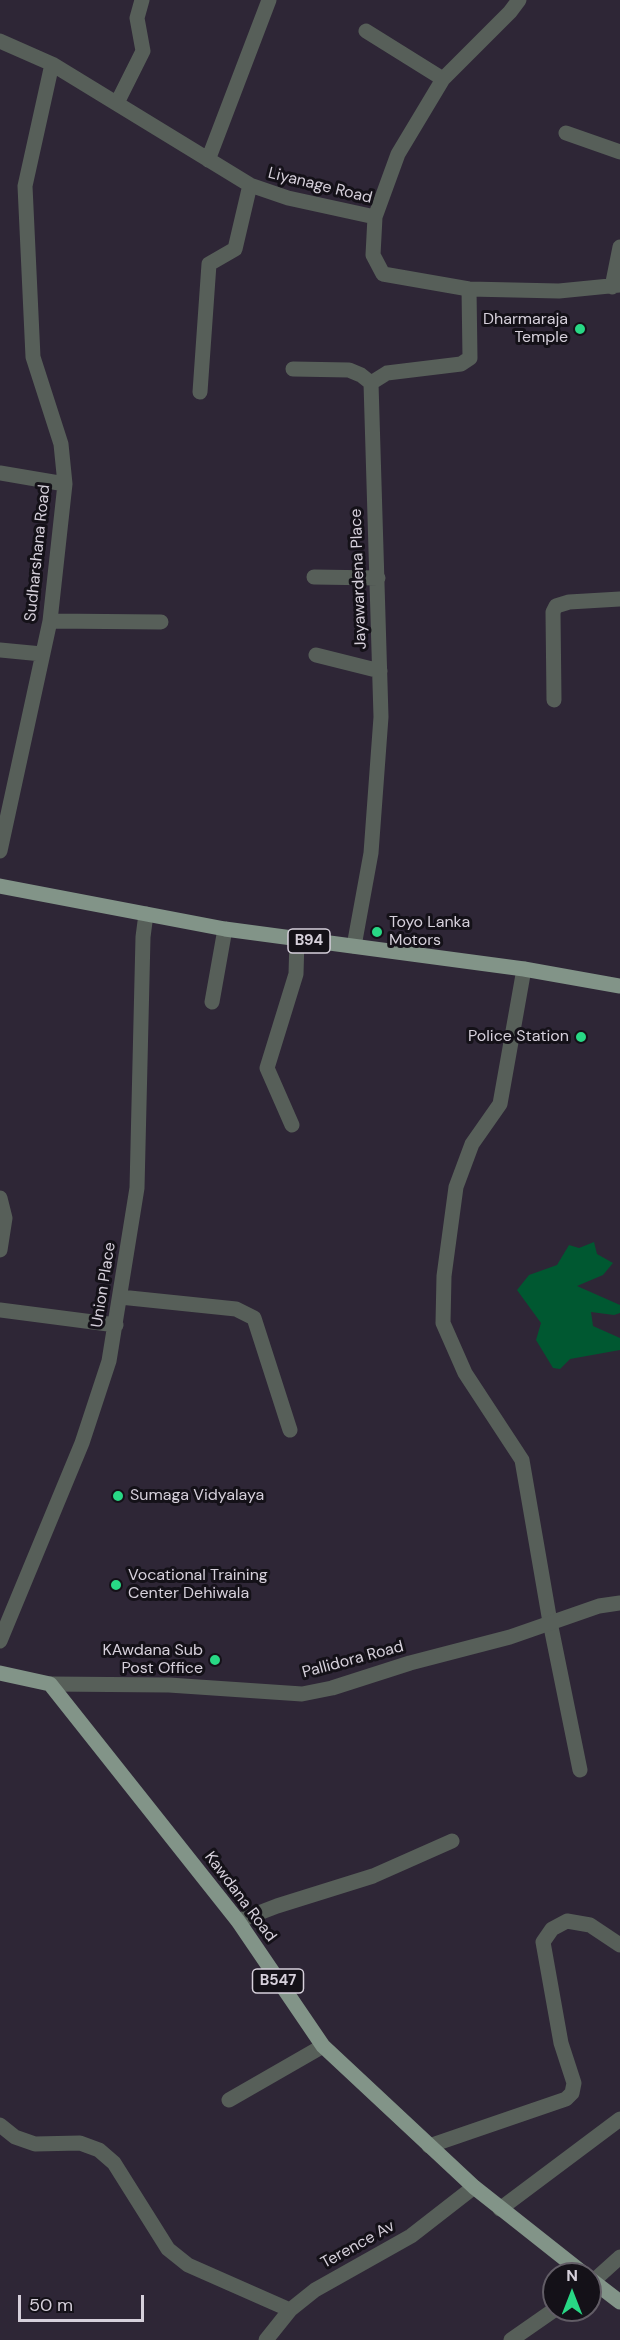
<!DOCTYPE html>
<html>
<head>
<meta charset="utf-8">
<style>
	body { margin:0 }
	#map { position:relative; width:620px; height:2340px; overflow:hidden; background:#2e2636; font-family:"DM Sans",sans-serif }
	canvas { display:block }
	.north { position:absolute; left:542px; top:2262px; width:60px; height:60px; box-sizing:border-box; background:#141118; border:2px solid #625d66; border-radius:50%; rotate:0deg; font-size:16px; font-weight:700; line-height:24px; text-align:center; color:#d6d0db }
	.north::after { content:''; display:block; margin:auto; width:21px; height:27px; background:#28d885; clip-path:polygon(50% 0,100% 100%,50% 72%,0 100%) }
	.scale { position:absolute; left:18px; top:2295px; width:126px; height:27px; box-sizing:border-box; border:3px solid #d6d0db; border-top:0; padding-left:8px; font-size:18px; line-height:21px; white-space:nowrap; color:#d6d0db; -webkit-text-stroke:4px #141118; paint-order:stroke }
</style>
</head>
<body>
<div id="map">
<canvas width="620" height="2340"></canvas>
<div class="north">N</div>
<div class="scale">50 m</div>
</div>
<script>
const c = document.querySelector('canvas').getContext('2d');
c.lineJoin = 'round';
function fill(path, color) { c.fillStyle = color; c.fill(path, 'evenodd'); }
const shape = rows => new Path2D(rows.map(r => 'M' + r).join(''));
function stroke(path, color, width, dash) { c.strokeStyle = color; c.lineWidth = width; c.lineCap = dash ? 'butt' : 'round'; c.setLineDash(dash || []); c.stroke(path); }
function write(font, color, halo, rows, align = 'center') {
  c.font = font + ' "DM Sans",sans-serif'; c.lineWidth = 6; c.setLineDash([]); c.textBaseline = 'middle'; c.strokeStyle = halo; c.fillStyle = color; for (const [text, x, y, turn = 0] of rows) {
    c.save(); c.translate(x, y); c.rotate((+turn || 0) * Math.PI / 180); c.textAlign = isNaN(turn) ? turn : align; if (halo) c.strokeText(text, 0, 0); c.fillText(text, 0, 0); c.restore();
  }
}
const green = shape([
	[594,1242,597,1254,613,1263,603,1275,577,1286,620,1305,620,1313,614,1315,591,1312,593,1326,620,1338,620,1350,570,1359,560,1369,553,1368,536,1340,541,1323,517,1290,529,1275,557,1265,569,1245,579,1248]
]);
const minor = shape([
	[519,0,510,12,443,79,398,154,375,217,373,255,383,274,469,289,559,291,620,285],
	[366,31,443,79],
	[0,41,52,64,250,185,288,198,375,217],
	[117,103,143,51,137,18,142,0],
	[566,133,620,152],
	[208,160,269,0],
	[612,287,620,247],
	[293,369,349,370,361,375,371,383],
	[200,392,209,264,235,249,250,185],
	[0,473,65,484],
	[314,577,378,578],
	[50,621,161,622],
	[0,650,42,654],
	[316,655,380,671],
	[554,700,553,612,556,606,569,602,620,599],
	[0,851,50,621,65,484,61,444,33,357,25,186,52,64],
	[354,946,371,853,381,717,371,383,387,373,461,364,470,358,469,289],
	[524,969,500,1104,472,1144,456,1187,444,1276,443,1323,465,1373,522,1460,550,1622,580,1770],
	[212,1002,225,929],
	[292,1125,267,1068,296,974,297,939],
	[0,1198,5,1218,0,1250],
	[120,1297,236,1309,254,1318,290,1430],
	[0,1310,116,1325],
	[0,1641,82,1443,109,1361,137,1188,143,937,146,914],
	[238,1921,277,1906,373,1876,452,1841],
	[229,2100,323,2046],
	[0,2125,15,2137,35,2144,80,2143,99,2150,114,2163,168,2249,188,2265,290,2310],
	[429,2146,566,2099,572,2093,574,2083,561,2043,543,1942,552,1929,567,1921,590,1925,620,1945],
	[500,2209,620,2119],
	[590,2284,620,2257],
	[266,2340,290,2310,315,2290,411,2236,474,2187],
	[511,2340,554,2310]
]);
const tertiary = shape([
	[50,1684,169,1685,302,1694,332,1688,410,1663,510,1637,599,1606,620,1603]
]);
const primary = shape([
	[0,886,225,929,524,969,620,986],
	[0,1673,50,1684,238,1921,323,2046,474,2187,584,2274],
	[590,2279,620,2302]
]);
const markers = [
	[580,329,6,"#28d885"],
	[377,932,6,"#28d885"],
	[581,1037,6,"#28d885"],
	[118,1496,6,"#28d885"],
	[116,1585,6,"#28d885"],
	[215,1660,6,"#28d885"]
];
const shields = [
	[309,941,42],
	[278,1981,51]
];
const shieldNames = [
	["B94",309,941],
	["B547",278,1981]
];
const streetNames = [
	["Liyanage Road",320,186,14],
	["Sudharshana Road",38,553,-84],
	["Jayawardena Place",359,579,-92],
	["Union Place",104,1285,-81],
	["Pallidora Road",353,1660,-15],
	["Kawdana Road",240,1897,53],
	["Terence Av",358,2245,-29]
];
const poiNames = [
	["Dharmaraja",568,320],
	["Temple",568,338],
	["Toyo Lanka",389,923,"left"],
	["Motors",389,941,"left"],
	["Police Station",569,1037],
	["Sumaga Vidyalaya",130,1496,"left"],
	["Vocational Training",128,1576,"left"],
	["Center Dehiwala",128,1594,"left"],
	["KAwdana Sub",203,1651],
	["Post Office",203,1669]
];
fill(green, '#005831');
stroke(minor, '#575f59', 15);
stroke(tertiary, '#575f59', 15);
stroke(primary, '#829488', 15);
for (const [x, y, r, color] of markers) { const dot = new Path2D(); dot.arc(x, y, r, 0, 2 * Math.PI); c.fillStyle = color; c.fill(dot); stroke(dot, '#141118', 2); }
for (const [x, y, w] of shields) { const box = new Path2D(); box.roundRect(x - w / 2, y - 12, w, 24, 4.5); c.fillStyle = '#141118'; c.fill(box); stroke(box, '#d6d0db', 1.5); }
write('bold 15px', '#d6d0db', null, shieldNames);
write('16px', '#d6d0db', '#141118', streetNames);
write('16px', '#d6d0db', '#141118', poiNames, 'right');
</script>
</body>
</html>
